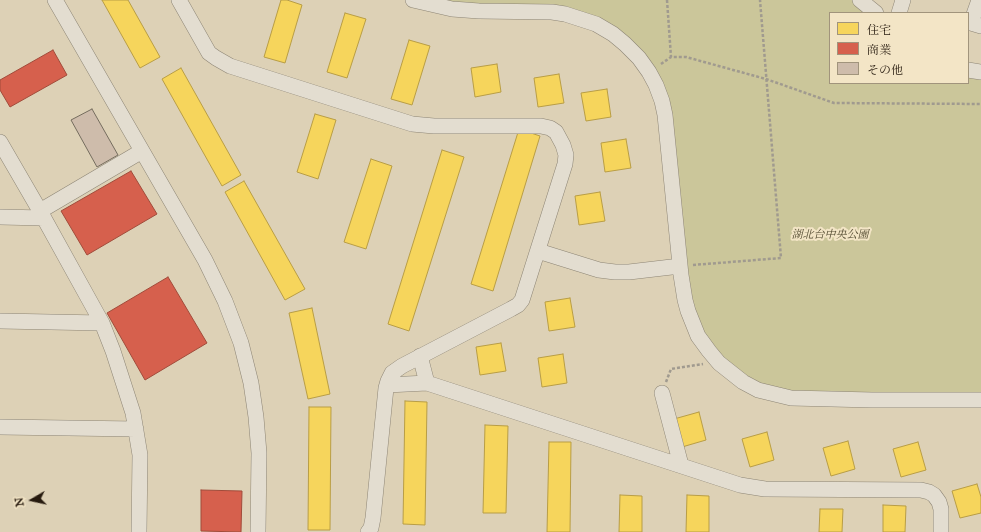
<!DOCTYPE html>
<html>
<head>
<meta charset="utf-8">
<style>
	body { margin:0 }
	#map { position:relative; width:981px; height:532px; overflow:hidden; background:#ddd1b6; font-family:"IM FELL Great Primer","Noto Serif JP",serif }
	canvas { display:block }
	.legend { position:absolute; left:829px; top:12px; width:140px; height:72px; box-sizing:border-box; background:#f3e5c6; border:1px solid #a1947c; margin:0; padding:5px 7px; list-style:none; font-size:12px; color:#261a0e }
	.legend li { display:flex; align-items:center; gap:8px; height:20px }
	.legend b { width:20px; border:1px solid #a1947c }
	.north { position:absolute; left:12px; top:480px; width:40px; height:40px; -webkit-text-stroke:3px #f3e5c6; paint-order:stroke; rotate:261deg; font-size:11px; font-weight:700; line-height:16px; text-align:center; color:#261a0e }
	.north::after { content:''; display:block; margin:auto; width:14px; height:18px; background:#261a0e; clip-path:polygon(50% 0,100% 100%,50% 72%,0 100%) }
</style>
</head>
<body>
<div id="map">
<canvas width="981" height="532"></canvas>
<ul class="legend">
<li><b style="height:11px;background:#f6d55c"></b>住宅</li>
<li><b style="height:11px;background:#d6604d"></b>商業</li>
<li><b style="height:11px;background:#cebcab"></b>その他</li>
</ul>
<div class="north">N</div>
</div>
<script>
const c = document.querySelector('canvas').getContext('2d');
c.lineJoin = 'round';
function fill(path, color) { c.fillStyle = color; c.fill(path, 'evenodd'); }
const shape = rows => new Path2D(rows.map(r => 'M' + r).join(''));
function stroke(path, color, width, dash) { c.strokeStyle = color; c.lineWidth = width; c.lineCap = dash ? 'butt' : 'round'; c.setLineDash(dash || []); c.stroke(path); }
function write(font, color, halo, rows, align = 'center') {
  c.font = font + ' "IM FELL Great Primer","Noto Serif JP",serif'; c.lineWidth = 4; c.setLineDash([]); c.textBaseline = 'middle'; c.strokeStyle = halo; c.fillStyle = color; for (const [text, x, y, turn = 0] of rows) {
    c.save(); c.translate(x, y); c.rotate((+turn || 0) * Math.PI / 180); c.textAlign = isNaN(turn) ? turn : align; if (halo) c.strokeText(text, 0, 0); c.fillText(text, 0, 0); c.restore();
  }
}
const green = shape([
	[413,0,860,0,876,13,830,13,830,83,968,83,968,70,981,72,981,400,758,390,698,336,656,85,596,24]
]);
const homes = shape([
	[102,0,128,0,160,57,140,68,102,0],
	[281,0,287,0,302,5,285,63,264,57,281,0],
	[345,13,366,19,347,78,327,72,345,13],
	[409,40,430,46,412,105,391,99,409,40],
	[497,64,501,92,475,97,471,68,497,64],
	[181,68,241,175,222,186,162,79,181,68],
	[559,74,564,103,538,107,534,78,559,74],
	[607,89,611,117,586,121,581,93,607,89],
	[315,114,336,120,318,179,297,172,315,114],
	[519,129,540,136,493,291,471,284,519,129],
	[626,139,631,168,605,172,601,143,626,139],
	[442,150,464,157,409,331,388,324,442,150],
	[371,159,392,166,366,249,344,242,371,159],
	[244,181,305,289,285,300,225,192,244,181],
	[600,192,605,221,579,225,575,196,600,192],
	[570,298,575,327,549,331,545,302,570,298],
	[312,308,330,394,308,399,289,313,312,308],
	[501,343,506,371,480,375,476,347,501,343],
	[563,354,567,383,542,387,538,358,563,354],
	[405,401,427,402,425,525,403,524,405,401],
	[309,407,331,407,330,530,308,530,309,407],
	[699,412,706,440,682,447,674,419,699,412],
	[485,425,508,426,506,513,483,513,485,425],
	[767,432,774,460,750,467,742,439,767,432],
	[848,441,855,469,831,476,823,448,848,441],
	[549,442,571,442,570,532,547,532,549,442],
	[918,442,926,470,901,477,893,449,918,442],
	[977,484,981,497,981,513,960,518,952,491,977,484],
	[620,495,642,496,642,532,619,532,620,495],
	[687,495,709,496,709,532,686,532,687,495],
	[883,505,906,506,905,532,883,532,883,505],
	[820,509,843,509,842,532,819,532,820,509]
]);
const shops = shape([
	[53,50,67,75,10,107,0,90,0,80,53,50],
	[131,171,157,214,87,255,61,211,131,171],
	[168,277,207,343,145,380,107,313,168,277],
	[201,490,242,491,241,532,201,531,201,490]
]);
const building = shape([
	[92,109,118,155,97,167,71,120,92,109]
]);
const path = shape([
	[667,0,671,57],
	[661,64,671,57,686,57,766,79,834,103,981,104],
	[693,265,781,258,760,0],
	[666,382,671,369,703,364]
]);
const minor = shape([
	[55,0,205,260,225,301,241,343,251,383,256,417,259,453,258,532],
	[179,0,209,53,216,58,230,66,412,124,434,126,541,126,550,128,556,132,563,145,566,155,565,164,522,300,518,305,511,309,402,366,392,373,388,381,386,388,373,518,371,528,368,532],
	[413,0,452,9,479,11,552,12,565,14,596,24,613,34,625,44,639,58,649,72,656,85,662,101,665,115,681,275,685,300,688,311,698,336,709,351,719,363,743,382,758,390,791,398,872,400,981,400],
	[860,0,876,13],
	[979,0,971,23,981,26],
	[899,13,903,0],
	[968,70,981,72],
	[0,142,40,211,102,323,113,351,133,413,140,455,139,532],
	[40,211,142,151],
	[0,217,44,218],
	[538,251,599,270,615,272,629,272,680,266],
	[0,321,102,323],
	[420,356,427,383],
	[387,385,427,383,740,485,765,489,921,490,929,492,934,495,939,502,941,509,941,532],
	[662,393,681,465],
	[0,427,136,429]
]);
const parkNames = [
	["湖北台中央公園",830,235]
];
fill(green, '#cbc69a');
fill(homes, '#f6d55c');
stroke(homes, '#b89d45', 1);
fill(shops, '#d6604d');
stroke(shops, '#a14b3a', 1);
fill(building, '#cebcab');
stroke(building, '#746c5e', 1);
stroke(minor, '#8d8575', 16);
stroke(path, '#a09a8f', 2.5, [3, 2]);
stroke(minor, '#e3ddd0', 15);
write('italic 11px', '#534b31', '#f3e5c6', parkNames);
</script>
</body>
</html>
